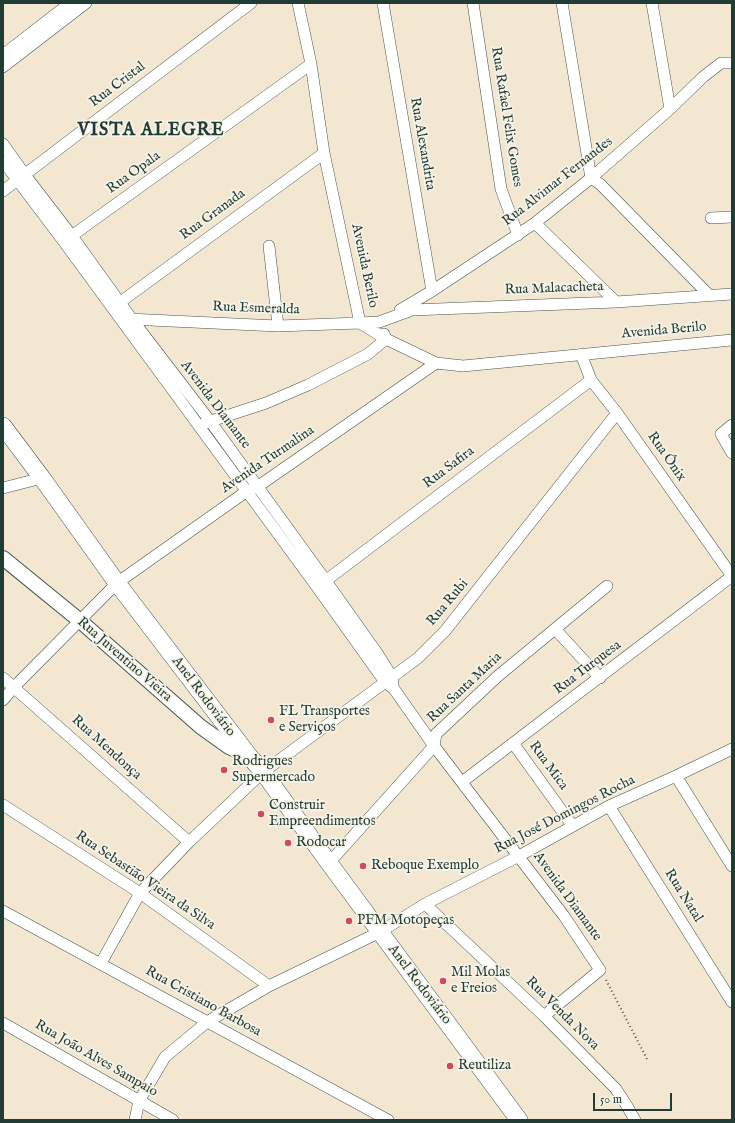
<!DOCTYPE html>
<html>
<head>
<meta charset="utf-8">
<style>
	body { margin:0 }
	#map { position:relative; width:735px; height:1123px; overflow:hidden; background:#f4e7d2; font-family:"IM FELL English",serif }
	canvas { display:block }
	.frame { position:absolute; inset:0; border:4px solid #1f3d34; pointer-events:none }
	.scale { position:absolute; left:593px; top:1093px; width:79px; height:18px; box-sizing:border-box; border:2px solid #1f3d34; border-top:0; padding-left:5px; font-size:12px; line-height:14px; white-space:nowrap; color:#1f3d34; -webkit-text-stroke:3px #f7f3e8; paint-order:stroke }
</style>
</head>
<body>
<div id="map">
<canvas width="735" height="1123"></canvas>
<div class="frame"></div>
<div class="scale">50 m</div>
</div>
<script>
const c = document.querySelector('canvas').getContext('2d');
c.lineJoin = 'round';
const shape = rows => new Path2D(rows.map(r => 'M' + r).join(''));
function stroke(path, color, width, dash) { c.strokeStyle = color; c.lineWidth = width; c.lineCap = dash ? 'butt' : 'round'; c.setLineDash(dash || []); c.stroke(path); }
function write(font, color, halo, rows, align = 'center') {
  c.font = font + ' "IM FELL English",serif'; c.lineWidth = 3.5; c.setLineDash([]); c.textBaseline = 'middle'; c.strokeStyle = halo; c.fillStyle = color; for (const [text, x, y, turn = 0] of rows) {
    c.save(); c.translate(x, y); c.rotate((+turn || 0) * Math.PI / 180); c.textAlign = isNaN(turn) ? turn : align; if (halo) c.strokeText(text, 0, 0); c.fillText(text, 0, 0); c.restore();
  }
}
const path = shape([
	[606,980,647,1059]
]);
const minor = shape([
	[298,3,311,64,324,153,360,323,386,339,436,363,463,366,732,340],
	[383,3,432,291],
	[473,3,501,189,518,235],
	[562,3,591,178,600,184,710,296],
	[652,3,670,109],
	[3,55,70,3],
	[3,67,86,3],
	[3,144,25,175,72,236,131,318,210,421,326,581,377,653,392,677,393,685],
	[3,161,64,242,317,587,385,682,394,689,434,746,564,916,600,970,544,1016],
	[3,191,251,3],
	[711,218,732,217],
	[535,223,616,302],
	[66,240,311,64],
	[269,246,278,326],
	[115,306,324,153],
	[400,310,432,291,535,223,591,178,670,109,703,77,721,63,732,63],
	[128,319,278,326,360,323,379,322,412,310,616,302,732,294],
	[581,354,591,380,617,413,732,576],
	[205,423,266,403,308,385,368,354,386,339,384,334],
	[732,425,721,434,732,453],
	[3,488,42,478],
	[320,585,591,380],
	[555,629,600,678],
	[3,678,189,842],
	[3,700,14,687,117,583,247,491,257,487,436,363],
	[513,743,572,825],
	[676,776,732,866],
	[462,782,732,576],
	[3,805,140,893,269,986],
	[609,806,732,1002],
	[329,863,434,746,436,734,498,676,607,586],
	[425,904,544,1016,616,1089,627,1106,635,1120],
	[3,911,388,1120],
	[101,963,140,893,189,842,263,772,418,658,445,631,617,413],
	[3,1023,173,1120],
	[135,1120,139,1101,165,1057,207,1022,269,986,380,932,425,904,519,856,609,806,676,776,732,749]
]);
const tertiary = shape([
	[3,558,79,620,201,727,229,747,249,756]
]);
const primary = shape([
	[3,426,42,478,117,583,249,756,263,772,329,863,519,1120]
]);
const markers = [
	[271,720,4,"#d1495b"],
	[224,770,4,"#d1495b"],
	[261,814,4,"#d1495b"],
	[288,843,4,"#d1495b"],
	[363,866,4,"#d1495b"],
	[349,921,4,"#d1495b"],
	[443,981,4,"#d1495b"],
	[450,1066,4,"#d1495b"]
];
const streetNames = [
	["Rua Cristal",118,85,-37],
	["Rua Rafael Felix Gomes",506,117,81],
	["Rua Alexandrita",422,144,80],
	["Rua Opala",134,173,-36],
	["Rua Alvimar Fernandes",558,182,-38],
	["Rua Granada",213,215,-36],
	["Avenida Berilo",364,266,78],
	["Rua Malacacheta",554,289,-2],
	["Rua Esmeralda",256,309,2],
	["Avenida Berilo",664,331,-5],
	["Avenida Diamante",215,405,53],
	["Rua Ônix",666,457,55],
	["Avenida Turmalina",268,460,-34],
	["Rua Safira",449,468,-37],
	["Rua Rubi",448,603,-50],
	["Rua Juventino Vieira",124,660,41],
	["Rua Turquesa",588,668,-37],
	["Rua Santa Maria",465,688,-43],
	["Anel Rodoviário",203,697,53],
	["Rua Mendonça",106,748,42],
	["Rua Mica",548,766,54],
	["Rua José Domingos Rocha",565,815,-27],
	["Rua Sebastião Vieira da Silva",145,881,34],
	["Rua Natal",683,896,58],
	["Avenida Diamante",567,897,54],
	["Anel Rodoviário",419,985,53],
	["Rua Cristiano Barbosa",203,1002,29],
	["Rua Venda Nova",562,1014,45],
	["Rua João Alves Sampaio",96,1059,30]
];
const poiNames = [
	["FL Transportes",279,712],
	["e Serviços",279,728],
	["Rodrigues",232,762],
	["Supermercado",232,778],
	["Construir",269,806],
	["Empreendimentos",269,822],
	["Rodocar",296,843],
	["Reboque Exemplo",371,866],
	["PFM Motopeças",357,921],
	["Mil Molas",451,973],
	["e Freios",451,989],
	["Reutiliza",458,1066]
];
const districtNames = [
	["VISTA ALEGRE",151,131]
];
stroke(minor, '#3f564c', 12);
stroke(tertiary, '#3f564c', 16);
stroke(primary, '#3f564c', 18);
stroke(path, '#3f564c', 2, [1, 3]);
stroke(minor, '#fff', 11);
stroke(tertiary, '#fff', 14);
stroke(primary, '#fff', 17);
for (const [x, y, r, color] of markers) { const dot = new Path2D(); dot.arc(x, y, r, 0, 2 * Math.PI); c.fillStyle = color; c.fill(dot); stroke(dot, '#f7f3e8', 1.5); }
write('14px', '#1f3d34', '#f7f3e8', streetNames);
write('14px', '#1f3d34', '#f7f3e8', poiNames, 'left');
c.letterSpacing = '1px';
write('bold 18px', '#1f3d34', '#f7f3e8', districtNames);
c.letterSpacing = '0px';
</script>
</body>
</html>
